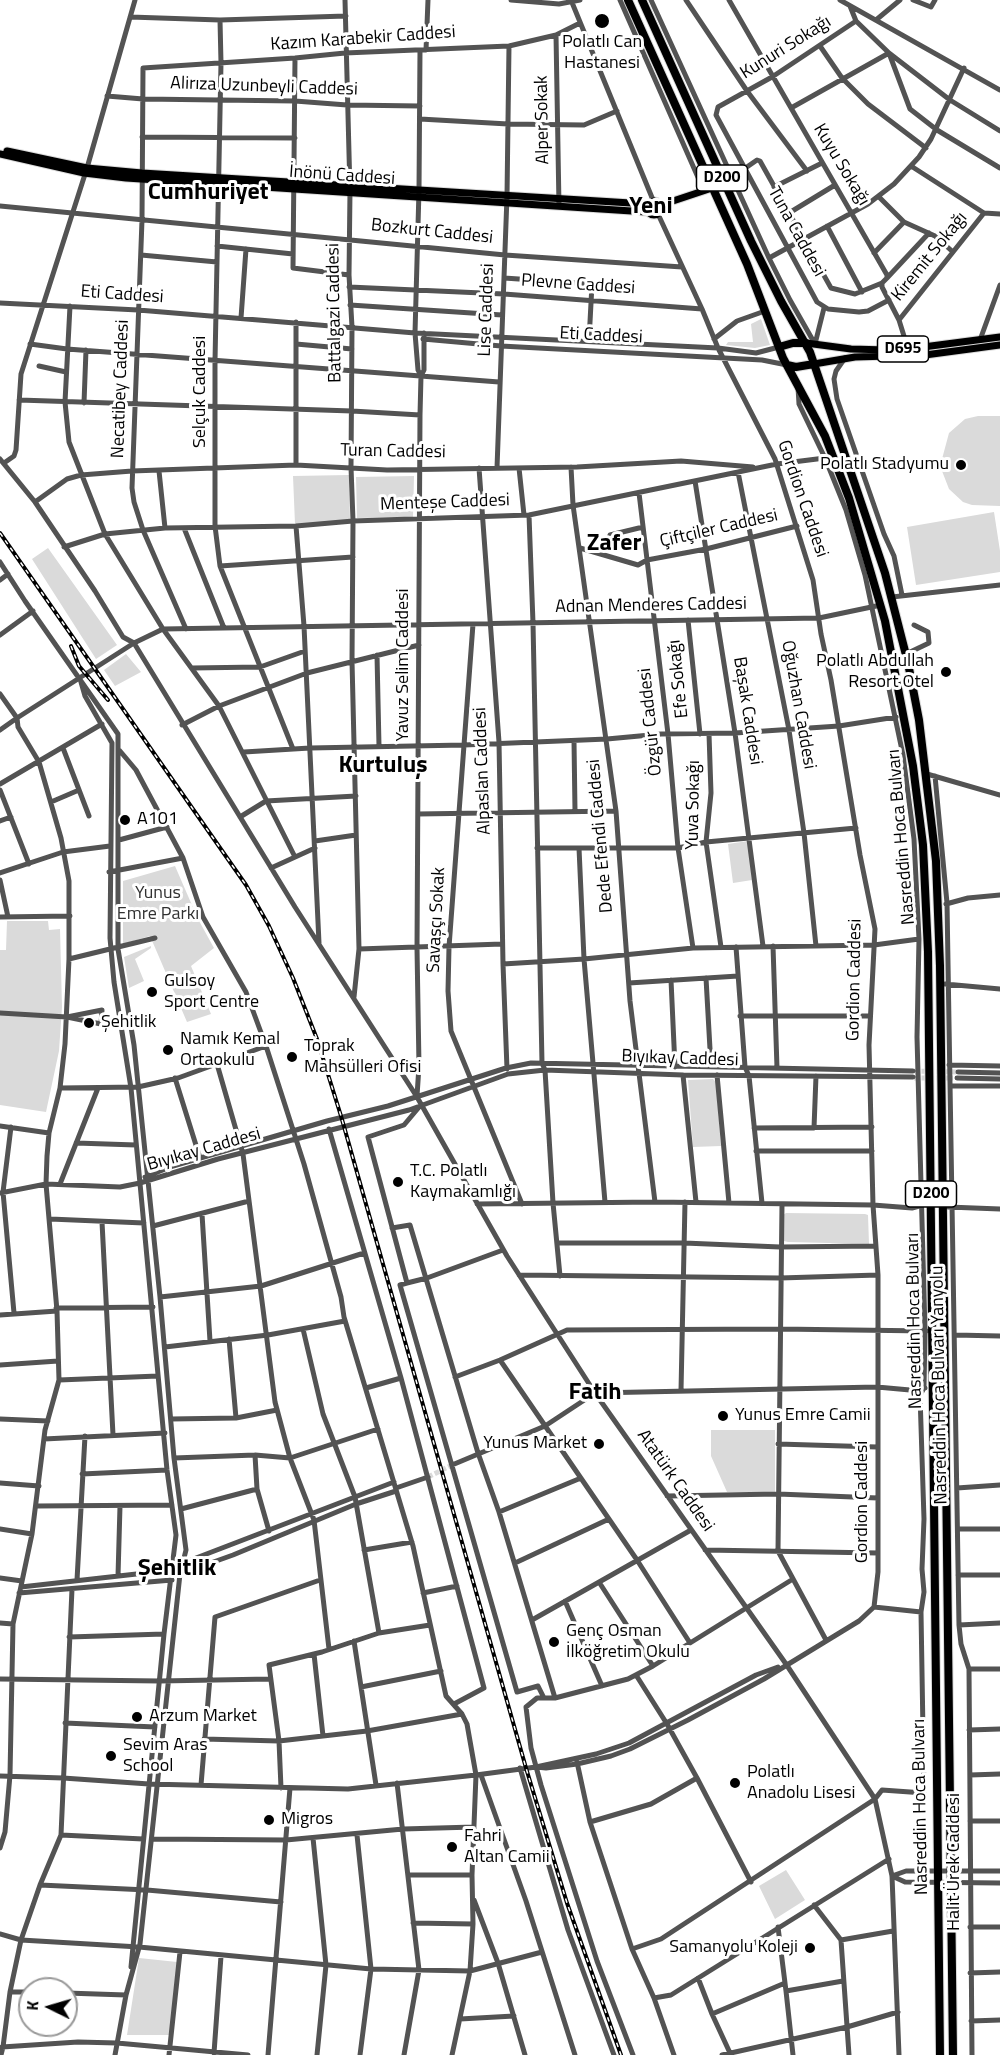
<!DOCTYPE html>
<html>
<head>
<meta charset="utf-8">
<style>
	body { margin:0 }
	#map { position:relative; width:1000px; height:2055px; overflow:hidden; background:#fff; font-family:"Titillium Web",sans-serif }
	canvas { display:block }
	.north { position:absolute; left:18px; top:1977px; width:60px; height:60px; box-sizing:border-box; background:#fff; border:2px solid #999; border-radius:50%; rotate:275deg; font-size:16px; font-weight:700; line-height:24px; text-align:center; color:#000 }
	.north::after { content:''; display:block; margin:auto; width:21px; height:27px; background:#000; clip-path:polygon(50% 0,100% 100%,50% 72%,0 100%) }
</style>
</head>
<body>
<div id="map">
<canvas width="1000" height="2055"></canvas>
<div class="north">K</div>
</div>
<script>
const c = document.querySelector('canvas').getContext('2d');
c.lineJoin = 'round';
function fill(path, color) { c.fillStyle = color; c.fill(path, 'evenodd'); }
const shape = rows => new Path2D(rows.map(r => 'M' + r).join(''));
function stroke(path, color, width, dash) { c.strokeStyle = color; c.lineWidth = width; c.lineCap = dash ? 'butt' : 'round'; c.setLineDash(dash || []); c.stroke(path); }
function write(font, color, halo, rows, align = 'center') {
  c.font = font + ' "Titillium Web",sans-serif'; c.lineWidth = 6; c.setLineDash([]); c.textBaseline = 'middle'; c.strokeStyle = halo; c.fillStyle = color; for (const [text, x, y, turn = 0] of rows) {
    c.save(); c.translate(x, y); c.rotate((+turn || 0) * Math.PI / 180); c.textAlign = isNaN(turn) ? turn : align; if (halo) c.strokeText(text, 0, 0); c.fillText(text, 0, 0); c.restore();
  }
}
const green = shape([
	[761,319,770,345,755,348,726,345,728,342,753,342,751,324],
	[978,416,1000,416,1000,506,972,505,963,502,949,489,942,471,942,459,949,433,965,419],
	[349,475,350,521,295,524,293,476],
	[414,476,413,517,357,518,356,477],
	[994,512,1000,551,1000,572,916,585,907,527],
	[48,548,117,645,96,659,32,559],
	[126,654,141,672,115,686,104,670],
	[748,841,752,880,733,883,728,844],
	[175,866,198,919,214,948,191,966,211,1014,187,1022,150,936,123,944,123,881],
	[7,921,48,921,49,930,60,929,62,1007,59,1051,46,1112,0,1105,0,950,6,950],
	[151,946,151,948,135,959,144,981,129,988,124,957],
	[713,1079,716,1082,721,1146,693,1147,688,1080],
	[786,1213,865,1214,868,1215,869,1244,788,1242,784,1241,783,1215],
	[711,1430,775,1430,775,1492,727,1492,711,1456],
	[786,1870,805,1900,775,1919,759,1886],
	[139,1958,177,1962,170,2035,127,2035]
]);
const minorTunnel = shape([
	[914,1071,958,1072],
	[914,1078,953,1078],
	[428,1477,452,1465]
]);
const minor = shape([
	[345,0,350,191,349,275,352,327,351,467,353,521,352,661,359,949,354,997],
	[511,0,559,4,580,0],
	[571,0,653,200],
	[620,0,704,191],
	[651,0,769,258,790,300,815,344],
	[686,0,747,91,807,171],
	[729,0,887,275,887,278,882,283,882,287,899,320,908,349],
	[840,0,1000,90],
	[913,0,931,7,935,0],
	[850,6,856,21,772,77,718,107,716,115,817,302,828,309,859,312,868,311,889,300],
	[130,17,220,20,346,16],
	[220,20,221,63,215,361,215,526,220,566,293,749],
	[876,20,900,0],
	[856,21,889,53,910,109,937,130,1000,168],
	[556,35,559,206],
	[820,46,842,78,868,104,926,148],
	[420,50,419,190,415,333,418,370,421,376],
	[426,50,428,0],
	[295,58,293,268,349,275],
	[107,96,143,99,295,101,347,105,420,106],
	[791,108,889,53,950,100,1000,131],
	[420,119,508,124,584,125,617,111],
	[142,137,295,138],
	[911,166,984,213,1000,214],
	[744,169,757,160,760,161,831,288,855,294,882,283],
	[774,187,822,163],
	[879,197,904,222,935,236,953,252],
	[0,206,505,255,682,267],
	[789,213,835,185],
	[827,226,862,292],
	[217,246,293,254],
	[874,253,904,222],
	[141,255,217,262],
	[769,258,868,204,894,184,919,157,931,139,964,68],
	[504,278,592,284,589,341],
	[887,278,929,233],
	[349,287,504,294,702,309],
	[0,303,138,310,415,333,718,348,756,353,779,347],
	[350,305,502,315],
	[70,306,65,402,69,442,105,534,163,629,219,706,295,857],
	[241,318,246,249],
	[899,320,984,213],
	[423,339,501,346,762,360,787,365],
	[714,339,737,321,765,311],
	[980,340,1000,285],
	[30,344,67,349,499,382],
	[296,344,352,349],
	[815,344,824,308],
	[845,358,836,371,834,379,837,399,884,534,894,556,902,595],
	[39,366,66,372],
	[798,387,799,404,825,458,846,510,865,575,903,755,914,839,919,939,917,1037,925,1331,924,1388,920,1395,924,1519,922,1569,924,1592,921,1612],
	[19,400,352,411,420,415],
	[84,403,86,350],
	[0,459,35,502,95,591,123,637,134,643,295,907,417,1097,507,1256,595,1393,786,1664,875,1799,892,1876,899,2055],
	[4,463,14,456,16,450,21,374,87,168,135,0],
	[296,465,296,322],
	[571,467,573,505,616,811,630,1001,655,1202],
	[479,468,499,742,503,964,507,1069],
	[497,468,507,196,509,46],
	[519,468,524,515],
	[159,471,165,528],
	[738,472,789,730,804,833,816,946],
	[695,481,735,733,763,946],
	[639,493,668,734,678,848,693,948],
	[35,502,67,479,81,475,132,471,296,465,387,470,577,467,681,461,753,467],
	[529,515,533,623,542,1063,545,1070,553,1203,560,1276],
	[296,526,304,626,319,943],
	[184,528,224,628],
	[64,547,105,534,165,528,296,526,353,521,529,515,777,464,825,458],
	[580,548,638,565,647,560,706,549,797,526],
	[587,548,605,549,610,535,643,527],
	[0,562,25,601,118,734,118,949,134,1045,160,1297,174,1458,186,1550,180,1574,140,1944,126,1995,115,2055],
	[220,566,353,557],
	[0,580,8,574],
	[892,597,1000,585],
	[688,620,700,734],
	[473,624,449,947,448,991,451,1031,522,1204],
	[186,629,143,530,134,502,132,488,142,220,143,68,295,58,345,53,509,46,556,35,580,23],
	[0,635,33,611],
	[906,654,929,643,928,632,914,625],
	[377,655,379,746],
	[192,668,260,667,305,651],
	[81,682,85,696,112,743,110,938,114,982,131,1088,167,1470,176,1535,164,1634,131,1967],
	[0,694,17,718,0,730],
	[182,725,219,706,307,673,419,645],
	[709,734,711,793,706,842,721,947],
	[574,741,575,811],
	[63,748,89,816],
	[120,751,136,770,183,858,203,917,246,992,266,1046,304,1164,341,1297,344,1317,413,1546,446,1696,462,1714,467,1724,476,1775,472,1875,473,1924,470,1971,452,2055],
	[244,752,310,748,464,745,607,739,661,734,735,733,839,726,896,717],
	[927,774,1000,795],
	[935,776,947,903,959,1625,961,1644,969,1669,972,2055],
	[0,784,102,724],
	[0,790,29,864],
	[51,802,79,790],
	[418,814,616,811],
	[240,817,266,801,356,796],
	[0,821,11,817],
	[119,840,167,827],
	[315,841,356,835],
	[537,848,678,848,706,842,856,828],
	[579,848,584,959,605,1202],
	[271,868,315,848],
	[109,872,183,858],
	[0,873,63,852,110,846],
	[0,880,8,917],
	[946,904,968,898,1000,895],
	[0,917,70,916],
	[773,946,777,1068],
	[736,947,745,1067,749,1076,762,1203],
	[359,949,502,944],
	[69,959,155,938],
	[503,964,584,959,693,948,874,945,919,939],
	[706,978,711,1067],
	[671,980,675,1067],
	[629,983,738,976],
	[945,984,1000,989],
	[0,1013,67,1017,101,1024,102,1010,67,1017],
	[740,1016,870,1016],
	[217,1064,243,1154,275,1402,290,1458,314,1520,329,1649],
	[949,1065,1000,1066],
	[958,1072,1000,1073],
	[683,1075,696,1202],
	[717,1075,729,1203],
	[175,1078,200,1158],
	[957,1078,1000,1079],
	[950,1086,1000,1086],
	[60,1088,138,1087,178,1078,266,1046],
	[417,1096,419,1066,417,948,420,415,421,376,424,370,424,333],
	[420,1106,404,1125,368,1137,407,1283,427,1278,503,1250],
	[0,1126,49,1133],
	[11,1127,3,1192,14,1313],
	[754,1128,872,1127],
	[814,1128,816,1076],
	[329,1129,401,1378,484,1688,454,1704],
	[76,1143,136,1145],
	[756,1151,872,1151],
	[145,1177,173,1166,327,1121,388,1106,506,1068,531,1063,913,1071],
	[60,1184,98,1088],
	[0,1193,46,1184,120,1187,140,1183,218,1159,409,1110,508,1074,545,1070,683,1075,913,1077],
	[477,1204,655,1202,873,1205,912,1208,923,1205],
	[782,1204,778,1551,826,1640],
	[948,1207,1000,1209],
	[202,1214,210,1341],
	[50,1219,144,1223],
	[102,1222,113,1435],
	[153,1226,249,1201],
	[392,1228,410,1225,478,1453,499,1512,555,1698],
	[557,1243,684,1243,780,1247,876,1246],
	[519,1275,780,1278,878,1275],
	[407,1283,400,1285,517,1692,538,1686,544,1698],
	[160,1297,261,1286,364,1253],
	[56,1308,153,1307],
	[0,1315,57,1311],
	[303,1329,323,1414,355,1497,379,1633],
	[955,1335,1000,1336],
	[229,1339,236,1418],
	[165,1347,268,1335,345,1321],
	[500,1360,637,1560,690,1643],
	[0,1365,58,1361],
	[455,1377,500,1360,567,1330,779,1329,927,1331],
	[59,1380,158,1376],
	[366,1388,401,1378],
	[681,1391,685,1202],
	[0,1419,48,1421],
	[171,1419,236,1418,277,1410],
	[44,1439,165,1433],
	[778,1444,877,1447],
	[255,1455,257,1489,269,1531],
	[174,1458,255,1455,290,1458,378,1429],
	[452,1465,545,1426,595,1393,877,1387,910,1390,925,1388],
	[82,1474,167,1470],
	[0,1483,39,1486],
	[396,1488,428,1477],
	[957,1488,1000,1485],
	[667,1496,778,1494,878,1498],
	[37,1506,172,1505],
	[181,1509,257,1489],
	[499,1512,581,1478],
	[0,1529,32,1534],
	[958,1529,1000,1529],
	[364,1550,412,1542],
	[705,1550,878,1553],
	[515,1563,609,1519],
	[180,1574,233,1555,356,1504,396,1491],
	[958,1575,1000,1575],
	[118,1576,120,1506],
	[0,1578,22,1581],
	[77,1580,85,1436],
	[599,1582,653,1666],
	[21,1587,172,1570,183,1563,394,1482],
	[19,1593,172,1580],
	[423,1593,457,1586],
	[565,1601,602,1686],
	[532,1620,691,1530],
	[0,1623,13,1624],
	[959,1625,1000,1623],
	[69,1637,164,1634],
	[354,1641,376,1785],
	[314,1654,323,1736],
	[969,1669,1000,1669],
	[636,1675,667,1724,697,1778,751,1882],
	[0,1679,160,1681,270,1679],
	[361,1687,441,1671],
	[65,1723,155,1727],
	[969,1730,1000,1729],
	[204,1739,279,1741,367,1731,462,1714],
	[577,1762,590,1822,632,1949,654,1998,674,2055],
	[536,1767,546,1768,577,1764,611,1756,630,1749,688,1720,764,1679,859,1621,874,1607,878,1572,878,1275,873,1205,869,1045,875,929,860,855,831,680,821,634,813,580,775,459,718,348,702,309,658,214],
	[520,1768,568,1930,614,2055],
	[481,1775,526,1901,575,2055],
	[970,1775,1000,1774],
	[0,1776,63,1778,149,1784,348,1789,476,1775,536,1767,596,1754,629,1743,756,1675,778,1667],
	[397,1783,419,1970,404,2055],
	[201,1785,215,1617,320,1580],
	[281,1788,279,1741,269,1665,322,1652,379,1633,430,1625],
	[970,1821,1000,1821],
	[590,1822,651,1804,697,1778],
	[61,1835,143,1839],
	[357,1835,371,1969,360,2055],
	[313,1838,326,1965,317,2055],
	[152,1839,286,1840,403,1829,474,1827],
	[0,1848,5,1832,10,1775,13,1624,32,1534,45,1430,59,1380,57,1311,46,1184,47,1156,49,1133,60,1088,65,1044,69,959,69,881,61,838,39,762,18,727,17,718,134,643,163,629,819,618,881,605],
	[408,1875,472,1875],
	[892,1876,905,1882,1000,1883],
	[892,1876,906,1871,1000,1871],
	[40,1885,147,1890,281,1902],
	[474,1900,498,1963,525,2055],
	[814,1905,841,1940,849,2055],
	[413,1923,473,1924],
	[778,1927,785,1983],
	[970,1927,1000,1927],
	[0,1934,21,1940,139,1947,371,1969,470,1971,542,1952],
	[841,1940,893,1931],
	[632,1949,661,1939,875,1799,882,1790,924,1793,921,1612,874,1607],
	[970,1973,1000,1972],
	[698,1978,712,2014,730,2053],
	[786,1991,793,2055],
	[10,1992,30,1992],
	[66,1993,126,1995],
	[654,1998,671,1995,889,1859],
	[712,2014,785,1983,786,1991,843,1981],
	[460,2019,514,2016],
	[971,2021,1000,2020],
	[2,2047,78,2042,117,2043,248,2055],
	[214,2053,221,1956],
	[1,2055,3,2047,10,1992,21,1940,40,1885,61,1835,72,1589],
	[169,2055,180,1952],
	[268,2055,290,1788],
	[633,2055,597,1961,541,1785,531,1748,526,1707,537,1698,555,1698,628,1679,653,1666,793,1579],
	[722,2055,847,2027,898,2012]
]);
const major = shape([
	[7,151,87,168,142,173,647,204],
	[0,154,84,173,126,178,647,212],
	'647 208a7 7 0 1 1 14 0a7 7 0 1 1-14 0Z',
	[661,205,712,188],
	[806,343,851,349,887,350,908,349,1000,337],
	[814,364,855,357,925,355,1000,345]
]);
const highway = shape([
	[628,0,747,264,783,358,825,436,849,498,885,621,913,766,923,845,928,952,940,2055],
	[642,0,751,241,781,301,810,352,885,573,908,663,919,720,936,861,940,966,953,2055],
	[779,347,793,343,806,343],
	[787,365,796,367,814,364]
]);
const rail = shape([
	[0,533,246,885,269,926,293,978,317,1039,341,1116,526,1768,567,1903,621,2055],
	[71,646,79,666,108,700]
]);
const markers = [
	[602,21,8,"#000"],
	[961,465,6,"#000"],
	[946,672,6,"#000"],
	[125,820,6,"#000"],
	[152,992,6,"#000"],
	[89,1023,6,"#000"],
	[168,1050,6,"#000"],
	[292,1057,6,"#000"],
	[398,1182,6,"#000"],
	[723,1416,6,"#000"],
	[599,1444,6,"#000"],
	[554,1642,6,"#000"],
	[137,1717,6,"#000"],
	[111,1756,6,"#000"],
	[735,1783,6,"#000"],
	[269,1820,6,"#000"],
	[452,1847,6,"#000"],
	[810,1948,6,"#000"]
];
const shields = [
	[722,178,51],
	[903,349,51],
	[931,1194,51]
];
const shieldNames = [
	["D200",722,178],
	["D695",903,349],
	["D200",931,1194]
];
const streetNames = [
	["Kazım Karabekir Caddesi",363,39,-4],
	["Kunuri Sokağı",786,48,-32],
	["Alirıza Uzunbeyli Caddesi",264,87,2],
	["Alper Sokak",543,120,-91],
	["Kuyu Sokağı",841,165,59],
	["İnönü Caddesi",342,176,4],
	["Bozkurt Caddesi",432,232,6],
	["Tuna Caddesi",796,232,61],
	["Kiremit Sokağı",930,257,-51],
	["Plevne Caddesi",578,285,4],
	["Eti Caddesi",122,295,4],
	["Lise Caddesi",487,310,-88],
	["Battalgazi Caddesi",335,313,-91],
	["Eti Caddesi",601,336,3],
	["Necatibey Caddesi",121,389,-88],
	["Selçuk Caddesi",201,392,-90],
	["Turan Caddesi",393,452,1],
	["Gordion Caddesi",802,499,71],
	["Menteşe Caddesi",445,503,-2],
	["Çiftçiler Caddesi",719,529,-13],
	["Adnan Menderes Caddesi",651,606,-1],
	["Yavuz Selim Caddesi",404,665,-90],
	["Efe Sokağı",679,679,-96],
	["Oğuzhan Caddesi",798,705,80],
	["Başak Caddesi",747,711,81],
	["Özgür Caddesi",651,722,-96],
	["Alpaslan Caddesi",483,771,-92],
	["Yuva Sokağı",694,805,-89],
	["Dede Efendi Caddesi",601,836,-95],
	["Nasreddin Hoca Bulvarı",902,837,-95],
	["Savaşçı Sokak",437,920,-87],
	["Gordion Caddesi",855,980,-89],
	["Bıyıkay Caddesi",680,1059,2],
	["Bıyıkay Caddesi",204,1150,-16],
	["Nasreddin Hoca Bulvarı",915,1321,-91],
	["Nasreddin Hoca Bulvarı Yanyolu",940,1385,-91],
	["Atatürk Caddesi",675,1481,55],
	["Gordion Caddesi",863,1502,-90],
	["Nasreddin Hoca Bulvarı",921,1807,-91],
	["Halit Ürek Caddesi",955,1862,-90]
];
const poiNames = [
	["Polatlı Can",602,43,"center"],
	["Hastanesi",602,64,"center"],
	["Polatlı Stadyumu",949,465,"right"],
	["Polatlı Abdullah",934,662,"right"],
	["Resort Otel",934,683,"right"],
	["A101",137,820],
	["Gulsoy",164,982],
	["Sport Centre",164,1003],
	["Şehitlik",101,1023],
	["Namık Kemal",180,1040],
	["Ortaokulu",180,1061],
	["Toprak",304,1047],
	["Mahsülleri Ofisi",304,1068],
	["T.C. Polatlı",410,1172],
	["Kaymakamlığı",410,1193],
	["Yunus Emre Camii",735,1416],
	["Yunus Market",587,1444,"right"],
	["Genç Osman",566,1632],
	["İlköğretim Okulu",566,1653],
	["Arzum Market",149,1717],
	["Sevim Aras",123,1746],
	["School",123,1767],
	["Polatlı",747,1773],
	["Anadolu Lisesi",747,1794],
	["Migros",281,1820],
	["Fahri",464,1837],
	["Altan Camii",464,1858],
	["Samanyolu Koleji",798,1948,"right"]
];
const parkNames = [
	["Yunus",158,894],
	["Emre Parkı",158,915]
];
const districtNames = [
	["Cumhuriyet",208,193],
	["Yeni",651,207],
	["Zafer",614,544],
	["Kurtuluş",383,766],
	["Fatih",595,1393],
	["Şehitlik",177,1569]
];
fill(green, '#dadada');
stroke(minorTunnel, '#d9d9d9', 5, [5, 2.5]);
stroke(major, '#dbdbdb', 9);
stroke(highway, '#dbdbdb', 10);
stroke(minor, '#535353', 5);
stroke(major, '#000', 7);
stroke(highway, '#000', 8);
stroke(rail, '#000', 4);
stroke(rail, '#fff', 1.5, [4.5]);
for (const [x, y, r, color] of markers) { const dot = new Path2D(); dot.arc(x, y, r, 0, 2 * Math.PI); c.fillStyle = color; c.fill(dot); stroke(dot, '#fff', 2); }
for (const [x, y, w] of shields) { const box = new Path2D(); box.roundRect(x - w / 2, y - 13, w, 26, 4.5); c.fillStyle = '#fff'; c.fill(box); stroke(box, '#000', 1.5); }
write('bold 16px', '#000', null, shieldNames);
write('18px', '#000', '#fff', streetNames);
write('18px', '#000', '#fff', poiNames, 'left');
write('18px', '#313131', '#fff', parkNames);
write('bold 24px', '#000', '#fff', districtNames);
</script>
</body>
</html>
